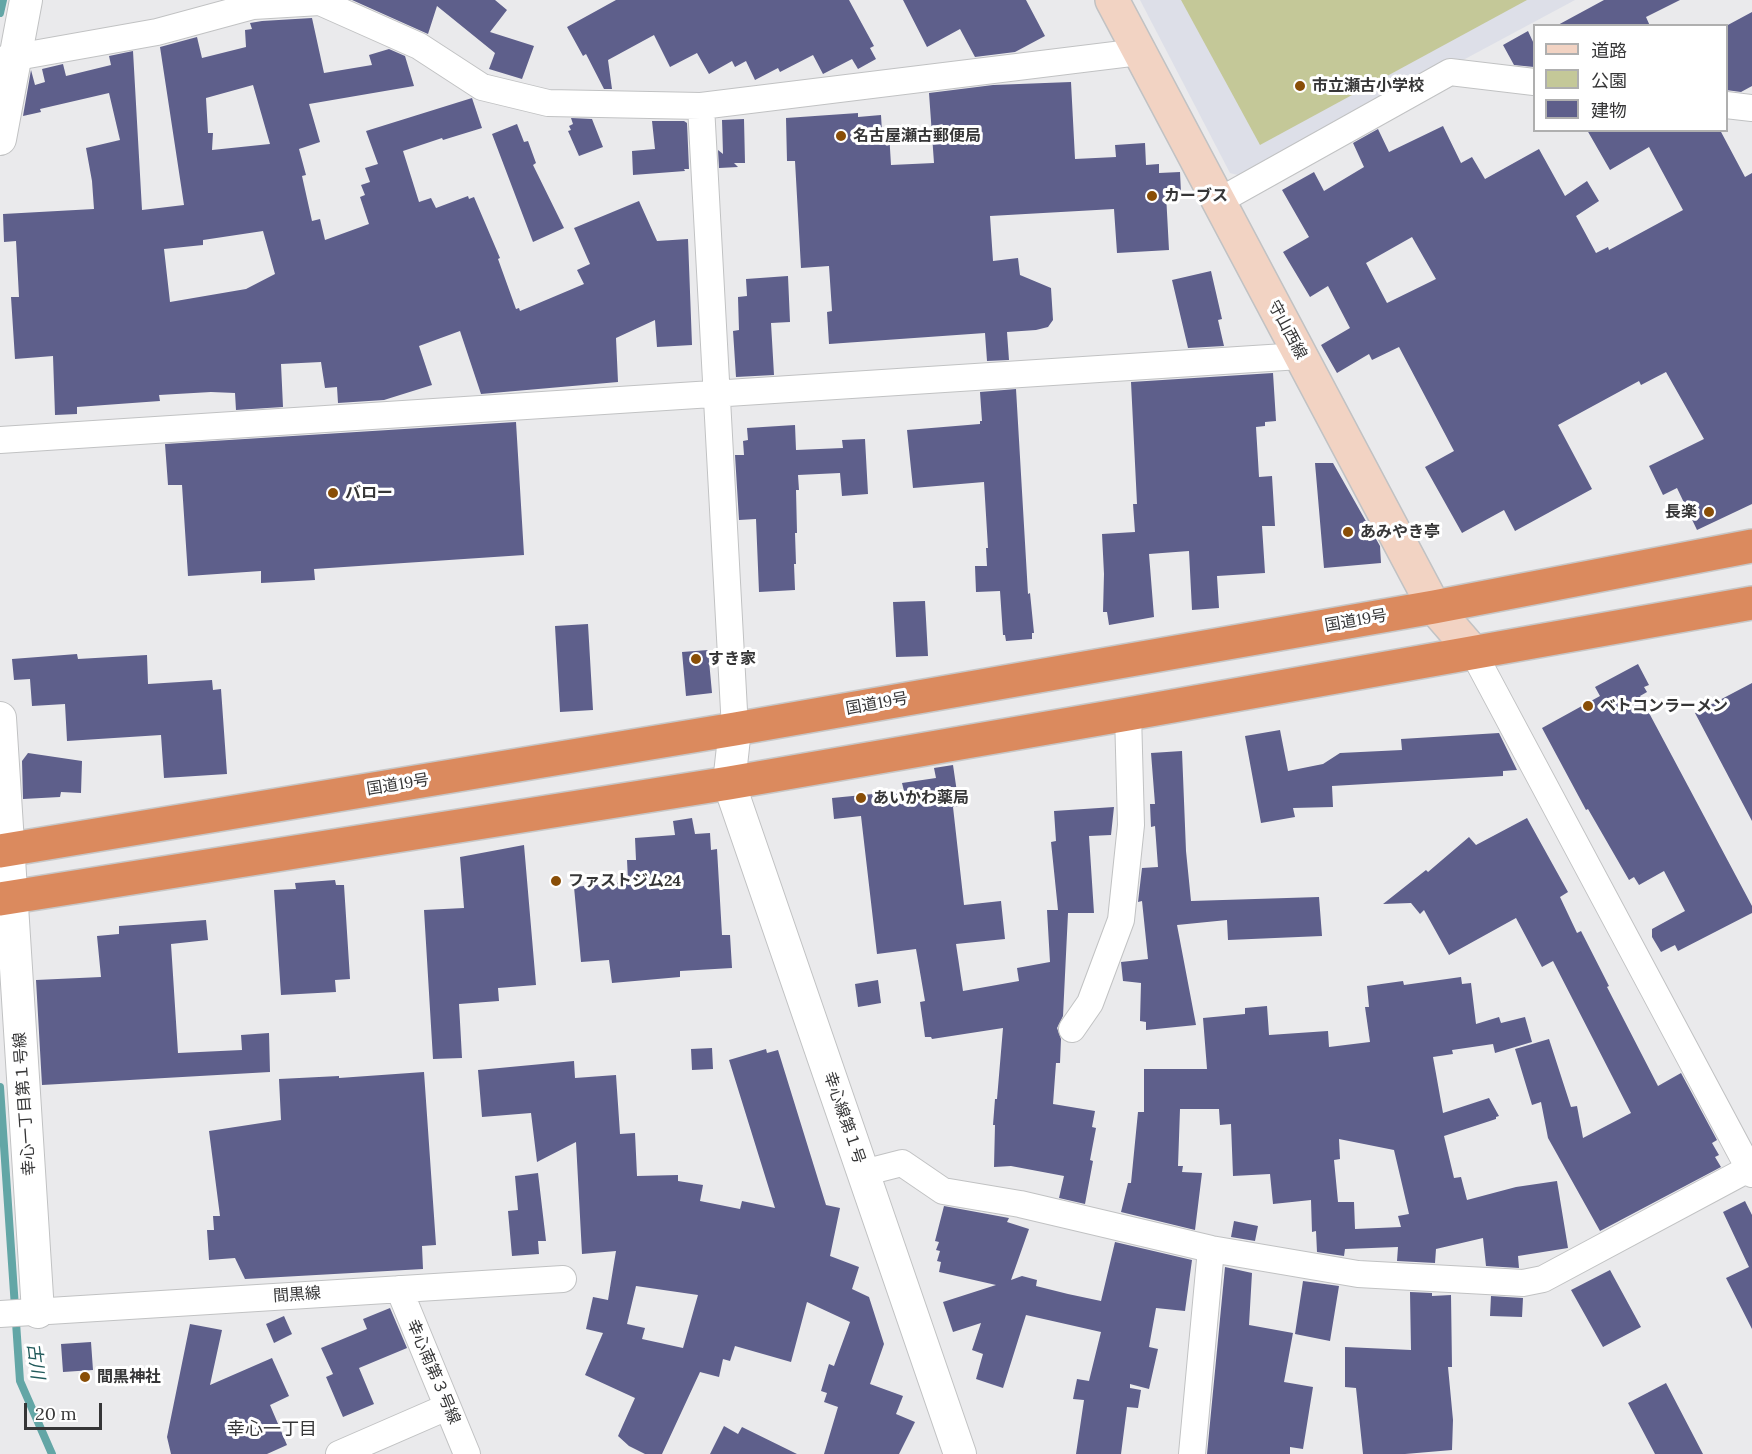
<!DOCTYPE html>
<html>
<head>
<meta charset="utf-8">
<style>
	body { margin:0 }
	#map { position:relative; width:1752px; height:1454px; overflow:hidden; background:#eaeaec; font-family:Lora,"Noto Sans JP",serif }
	canvas { display:block }
	.legend { position:absolute; left:1533px; top:24px; width:195px; height:108px; box-sizing:border-box; background:#fff; border:2px solid #afafaf; margin:0; padding:8px 10px; list-style:none; font-size:18px; color:#363637 }
	.legend li { display:flex; align-items:center; gap:12px; height:30px }
	.legend b { width:30px; border:2px solid #afafaf }
	.scale { position:absolute; left:24px; top:1403px; width:78px; height:27px; box-sizing:border-box; border:3px solid #363637; border-top:0; padding-left:8px; font-size:18px; line-height:21px; white-space:nowrap; color:#363637; -webkit-text-stroke:4px #fff; paint-order:stroke }
</style>
</head>
<body>
<div id="map">
<canvas width="1752" height="1454"></canvas>
<ul class="legend">
<li><b style="height:8px;background:#f2d3c3"></b>道路</li>
<li><b style="height:16px;background:#c4c898"></b>公園</li>
<li><b style="height:16px;background:#5e5f8b"></b>建物</li>
</ul>
<div class="scale">20 m</div>
</div>
<script>
const c = document.querySelector('canvas').getContext('2d');
c.lineJoin = 'round';
function fill(path, color) { c.fillStyle = color; c.fill(path, 'evenodd'); }
const shape = rows => new Path2D(rows.map(r => 'M' + r).join(''));
function stroke(path, color, width, dash) { c.strokeStyle = color; c.lineWidth = width; c.lineCap = dash ? 'butt' : 'round'; c.setLineDash(dash || []); c.stroke(path); }
function write(font, color, halo, rows, align = 'center') {
  c.font = font + ' Lora,"Noto Sans JP",serif'; c.lineWidth = 6; c.setLineDash([]); c.textBaseline = 'middle'; c.strokeStyle = halo; c.fillStyle = color; for (const [text, x, y, turn = 0] of rows) {
    c.save(); c.translate(x, y); c.rotate((+turn || 0) * Math.PI / 180); c.textAlign = isNaN(turn) ? turn : align; if (halo) c.strokeText(text, 0, 0); c.fillText(text, 0, 0); c.restore();
  }
}
const built = shape([
	[1140,0,1575,0,1245,177,1230,173]
]);
const green = shape([
	[1181,0,1527,0,1260,145]
]);
const stream = shape([
	[0,13,3,0],
	[0,1087,20,1381,52,1454]
]);
const building = shape([
	[352,0,495,0,507,10,490,32,534,46,522,79,489,69,495,53,437,6,428,34],
	[616,0,849,0,874,46,870,48,876,59,858,69,852,59,823,74,813,55,780,72,778,68,755,80,746,61,735,67,732,61,709,74,697,53,670,67,654,35,608,60,612,89,604,89,586,54,583,56,567,27],
	[903,0,1026,0,1045,36,1015,52,975,57,960,29,927,47],
	[1604,0,1680,0,1646,17,1650,26,1556,26],
	[1752,12,1752,86,1741,92,1726,90,1726,26],
	[312,18,324,73,372,65,369,55,389,49,405,56,414,86,309,104,320,142,299,149,306,175,302,176,312,221,320,219,325,240,369,224,360,197,365,195,361,185,370,182,365,168,378,164,366,131,472,98,482,128,443,140,442,138,403,151,419,202,431,198,436,208,468,196,469,199,474,197,500,258,498,259,516,309,519,308,520,311,584,284,577,270,590,264,574,228,639,201,657,241,688,239,692,345,657,347,655,320,616,338,618,382,481,394,460,331,419,346,432,385,384,400,338,403,337,387,325,388,321,362,281,364,283,407,236,410,235,393,211,392,159,395,160,401,77,407,77,414,55,415,53,356,15,359,11,297,19,297,16,241,4,242,3,214,94,209,92,181,86,148,120,140,109,93,40,109,41,112,23,116,31,70,35,85,45,82,42,69,63,64,66,76,111,65,109,56,133,51,142,210,184,205,160,47,197,37,202,58,246,47,245,30,252,29,250,23,262,21],
	[253,85,270,144,212,150,213,133,208,133,206,98],
	[263,231,275,274,246,289,170,302,164,249,203,245,203,240],
	[1528,31,1534,44,1534,67,1514,65,1503,45],
	[1071,82,1075,159,1116,157,1115,145,1145,143,1146,165,1159,164,1159,173,1180,172,1181,193,1166,194,1169,250,1117,253,1114,209,990,216,993,261,1018,258,1020,275,1051,288,1053,320,1048,327,1036,330,1007,332,1009,360,987,361,985,333,829,344,827,312,832,311,829,266,801,268,795,161,787,161,786,118,858,113,858,117,881,115,882,132,889,132,891,165,934,163,929,93,993,85],
	[571,118,592,119,603,147,579,156,568,131,571,130,569,126,573,124],
	[744,119,745,163,734,163,738,167,719,168,718,150,723,154,722,120],
	[652,121,684,121,687,123,689,169,684,169,685,171,633,175,632,151,655,149],
	[517,124,524,142,528,141,536,163,533,165,564,228,533,242,492,134],
	[1443,126,1461,163,1472,157,1485,179,1539,149,1565,196,1587,181,1599,201,1576,216,1596,253,1608,247,1609,250,1683,210,1649,147,1610,170,1587,130,1720,130,1745,177,1752,173,1752,504,1697,530,1677,488,1663,495,1649,466,1704,439,1666,372,1641,385,1639,381,1558,425,1592,489,1515,531,1504,510,1462,533,1425,467,1454,451,1399,347,1372,360,1369,354,1337,373,1321,345,1350,328,1328,286,1310,297,1283,252,1309,237,1282,190,1314,172,1324,191,1364,167,1353,143,1378,129,1389,152],
	[1412,237,1436,279,1387,303,1366,263],
	[1211,271,1222,319,1218,320,1224,346,1188,348,1172,280],
	[788,276,790,322,771,323,774,375,736,377,733,331,739,330,738,297,747,296,746,279],
	[1273,373,1276,421,1265,422,1265,426,1256,427,1259,477,1272,476,1275,526,1262,526,1265,573,1217,576,1219,608,1192,610,1189,551,1149,554,1154,617,1109,625,1107,612,1103,612,1104,574,1102,534,1135,532,1133,504,1137,504,1131,382],
	[1016,389,1028,594,1030,593,1034,633,1032,633,1032,639,1006,641,1005,635,1003,635,1000,591,976,592,975,566,987,566,986,548,988,548,984,482,913,488,907,430,980,424,980,421,982,421,980,392],
	[516,422,524,555,314,569,315,580,261,583,261,571,188,576,182,485,168,485,165,444],
	[795,425,796,450,843,448,842,440,865,439,868,494,842,496,840,473,798,475,799,490,796,490,797,533,795,533,796,564,794,564,795,590,759,592,756,519,739,520,735,455,744,455,743,441,748,440,747,428],
	[1315,463,1333,463,1380,546,1381,563,1324,568],
	[925,601,928,656,896,657,893,602],
	[588,624,593,710,560,712,555,626],
	[708,650,712,693,686,696,682,652],
	[77,654,78,659,147,655,148,684,212,680,213,690,221,689,227,774,164,778,161,735,67,741,65,704,32,706,30,679,14,680,12,659],
	[1638,664,1649,685,1644,687,1647,692,1640,696,1752,906,1752,913,1678,951,1675,945,1661,952,1652,937,1652,929,1685,911,1664,871,1639,885,1634,877,1629,880,1588,809,1586,810,1542,728,1600,696,1595,687],
	[1752,683,1752,821,1695,713],
	[1280,730,1288,771,1323,764,1340,753,1402,750,1401,739,1499,733,1517,770,1503,771,1503,776,1332,786,1333,807,1293,808,1295,817,1261,823,1245,736],
	[1182,751,1186,851,1191,901,1319,897,1322,936,1228,940,1227,920,1177,925,1196,1025,1146,1030,1146,1022,1140,1021,1141,983,1123,981,1121,962,1148,959,1142,901,1138,902,1142,868,1158,867,1155,826,1151,827,1150,804,1155,804,1151,753],
	[28,753,82,761,81,793,61,792,60,797,23,799,22,761],
	[953,765,959,806,953,807,964,905,1001,901,1005,939,956,944,963,991,1019,981,1017,968,1050,962,1047,910,1058,910,1051,842,1056,841,1054,811,1114,807,1111,835,1089,836,1094,913,1068,913,1063,1016,1057,1028,1061,1039,1060,1063,1056,1063,1053,1104,1095,1111,1092,1127,1096,1128,1090,1160,1093,1161,1085,1204,1059,1198,1064,1176,1011,1166,994,1167,995,1125,993,1125,995,1099,997,1099,1003,1028,932,1039,931,1037,925,1037,920,1002,925,1001,916,949,877,954,861,816,834,819,832,798,904,791,902,783,936,778,934,768],
	[692,818,695,834,710,833,711,850,717,849,722,935,730,935,732,968,680,971,680,977,612,983,609,960,581,962,574,887,626,882,626,880,628,880,627,860,636,860,635,838,675,835,673,821],
	[1527,818,1568,892,1560,897,1577,933,1581,931,1609,986,1607,987,1658,1086,1681,1073,1717,1140,1712,1143,1719,1155,1715,1157,1721,1167,1600,1231,1548,1138,1541,1102,1532,1105,1515,1049,1549,1039,1571,1107,1577,1106,1583,1138,1631,1113,1553,961,1542,967,1516,918,1449,955,1424,910,1420,914,1411,903,1383,904,1426,870,1428,872,1469,837,1476,845],
	[524,845,536,985,498,988,499,1001,459,1004,462,1058,433,1059,424,910,464,908,460,857],
	[335,880,336,885,344,885,350,979,335,980,336,992,281,995,274,890,296,889,295,883],
	[206,920,208,940,171,944,178,1053,242,1050,241,1035,269,1033,270,1072,42,1085,36,980,101,977,97,936,119,934,119,926],
	[1461,977,1462,984,1471,983,1476,1024,1499,1017,1501,1023,1525,1017,1532,1042,1495,1053,1493,1044,1452,1050,1453,1054,1433,1057,1443,1113,1489,1098,1499,1116,1496,1117,1496,1119,1444,1136,1454,1178,1461,1177,1467,1200,1516,1187,1557,1181,1568,1248,1518,1256,1519,1268,1486,1266,1483,1238,1436,1249,1435,1263,1397,1261,1398,1247,1345,1249,1344,1256,1317,1252,1316,1231,1312,1232,1311,1200,1273,1204,1270,1174,1233,1176,1231,1124,1220,1125,1219,1109,1180,1109,1178,1166,1183,1166,1182,1172,1202,1173,1195,1230,1121,1212,1128,1183,1131,1183,1138,1112,1144,1112,1144,1069,1207,1069,1203,1018,1245,1014,1245,1008,1267,1006,1269,1035,1328,1031,1329,1047,1370,1042,1365,1007,1369,1007,1367,986,1403,981,1404,985],
	[1339,1139,1394,1150,1409,1214,1398,1216,1401,1227,1355,1229,1354,1202,1338,1202,1334,1160,1340,1159],
	[878,980,881,1003,858,1007,855,984],
	[712,1048,713,1069,692,1070,691,1049],
	[766,1049,767,1053,778,1050,826,1205,840,1208,830,1256,859,1267,852,1289,869,1297,884,1344,870,1384,903,1396,896,1414,915,1422,899,1454,824,1454,838,1407,824,1402,827,1393,821,1391,829,1364,834,1366,850,1322,807,1302,791,1362,735,1346,730,1361,723,1359,719,1377,700,1372,662,1454,645,1454,629,1446,618,1436,635,1398,585,1375,603,1333,586,1329,593,1297,608,1300,616,1251,582,1254,576,1142,537,1162,531,1113,482,1117,478,1070,574,1061,575,1078,616,1075,620,1134,635,1133,637,1176,678,1175,678,1181,703,1185,700,1201,740,1209,742,1201,775,1208,729,1060],
	[636,1286,698,1295,683,1348,642,1339,645,1328,627,1324],
	[424,1072,436,1245,422,1246,423,1269,245,1279,235,1258,209,1260,207,1230,214,1230,213,1216,220,1216,209,1131,281,1120,279,1079,339,1076,339,1078],
	[538,1173,546,1241,538,1241,539,1254,512,1256,508,1211,518,1210,515,1176],
	[1745,1201,1752,1215,1752,1329,1726,1278,1749,1267,1723,1212],
	[944,1206,1009,1218,1007,1222,1029,1229,1011,1280,1022,1276,1037,1280,1036,1286,1068,1294,1101,1301,1115,1242,1192,1260,1185,1311,1156,1308,1149,1347,1158,1349,1149,1389,1130,1384,1130,1388,1141,1390,1138,1408,1127,1407,1121,1454,1076,1454,1084,1400,1073,1399,1077,1379,1089,1381,1101,1332,1026,1315,1003,1388,976,1379,983,1354,972,1350,981,1323,953,1332,943,1302,996,1285,939,1272,941,1262,937,1261,940,1251,936,1250,939,1242,935,1241],
	[1234,1221,1258,1226,1255,1241,1231,1237],
	[1225,1267,1252,1273,1249,1325,1293,1333,1284,1382,1313,1387,1303,1449,1290,1447,1290,1454,1207,1454],
	[1610,1270,1641,1327,1603,1347,1571,1290],
	[1303,1281,1339,1286,1330,1341,1295,1334],
	[1410,1292,1432,1293,1432,1296,1451,1295,1452,1367,1448,1367,1453,1420,1452,1450,1405,1454,1363,1454,1356,1388,1345,1387,1345,1347,1411,1350],
	[1491,1296,1523,1298,1522,1317,1490,1316],
	[390,1308,407,1348,359,1368,374,1404,343,1417,326,1377,333,1374,321,1348,367,1329,363,1319],
	[284,1316,292,1334,274,1343,266,1324],
	[190,1324,222,1330,210,1385,272,1358,289,1396,270,1405,287,1445,267,1454,171,1454,167,1437],
	[91,1342,93,1370,63,1372,61,1344],
	[1666,1383,1703,1454,1655,1454,1628,1403],
	[724,1426,738,1434,742,1427,797,1454,710,1454]
]);
const minor = shape([
	[0,60,157,32,253,6,320,2,419,46,482,87,548,103,701,106,1139,52],
	[1726,105,1752,108],
	[701,106,735,729],
	[1219,201,1450,72,1534,82],
	[0,440,1300,356],
	[1473,652,1752,1174],
	[1072,1029,1090,1003,1121,920,1131,825,1128,714],
	[863,1173,902,1163,943,1191,1020,1204,1211,1249,1358,1274,1523,1283,1543,1279,1752,1167],
	[399,1289,467,1454],
	[0,1314,563,1279],
	[339,1454,447,1407],
	[1192,1454,1211,1249]
]);
const tertiary = shape([
	[0,139,26,0],
	[0,718,38,1312],
	[735,729,729,783,960,1454]
]);
const secondary = shape([
	[1112,0,1434,607,1473,652]
]);
const trunk = shape([
	[0,851,735,729,1434,607,1752,546],
	[0,899,729,783,1128,714,1752,603]
]);
const markers = [
	[1300,86,6,"#894e07"],
	[841,136,6,"#894e07"],
	[1152,196,6,"#894e07"],
	[333,493,6,"#894e07"],
	[1709,512,6,"#894e07"],
	[1348,532,6,"#894e07"],
	[696,659,6,"#894e07"],
	[1588,706,6,"#894e07"],
	[861,798,6,"#894e07"],
	[556,881,6,"#894e07"],
	[85,1377,6,"#894e07"]
];
const poiNames = [
	["市立瀬古小学校",1312,86],
	["名古屋瀬古郵便局",853,136],
	["カーブス",1164,196],
	["バロー",345,493],
	["長楽",1697,512,"right"],
	["あみやき亭",1360,532],
	["すき家",708,659],
	["ベトコンラーメン",1600,706],
	["あいかわ薬局",873,798],
	["ファストジム24",568,881],
	["間黒神社",97,1377]
];
const streetNames = [
	["守山西線",1287,330,62],
	["国道19号",1356,621,-10],
	["国道19号",877,704,-10],
	["国道19号",398,785,-9],
	["幸心一丁目第１号線",25,1104,-94],
	["幸心線第１号",844,1118,71],
	["間黒線",297,1295,-4],
	["幸心南第３号線",433,1372,67]
];
const waterNames = [
	["古川",35,1361,83]
];
const neighbourhoodNames = [
	["幸心一丁目",272,1430]
];
fill(built, '#dddfe8');
fill(green, '#c4c898');
stroke(stream, '#63a6a6', 8);
fill(building, '#5e5f8b');
stroke(minor, '#c1c2c3', 28);
stroke(tertiary, '#c1c2c3', 34);
stroke(secondary, '#c1c2c3', 36);
stroke(trunk, '#c7c7c7', 36);
stroke(minor, '#fff', 26);
stroke(tertiary, '#fff', 32);
stroke(secondary, '#f2d3c3', 33);
stroke(trunk, '#db8a5e', 33);
for (const [x, y, r, color] of markers) { const dot = new Path2D(); dot.arc(x, y, r, 0, 2 * Math.PI); c.fillStyle = color; c.fill(dot); stroke(dot, '#fff', 2); }
write('bold 16px', '#363637', '#fff', poiNames, 'left');
write('16px', '#363637', '#fff', streetNames);
write('italic 18px', '#215a5b', '#fff', waterNames);
write('18px', '#363637', '#fff', neighbourhoodNames);
</script>
</body>
</html>
